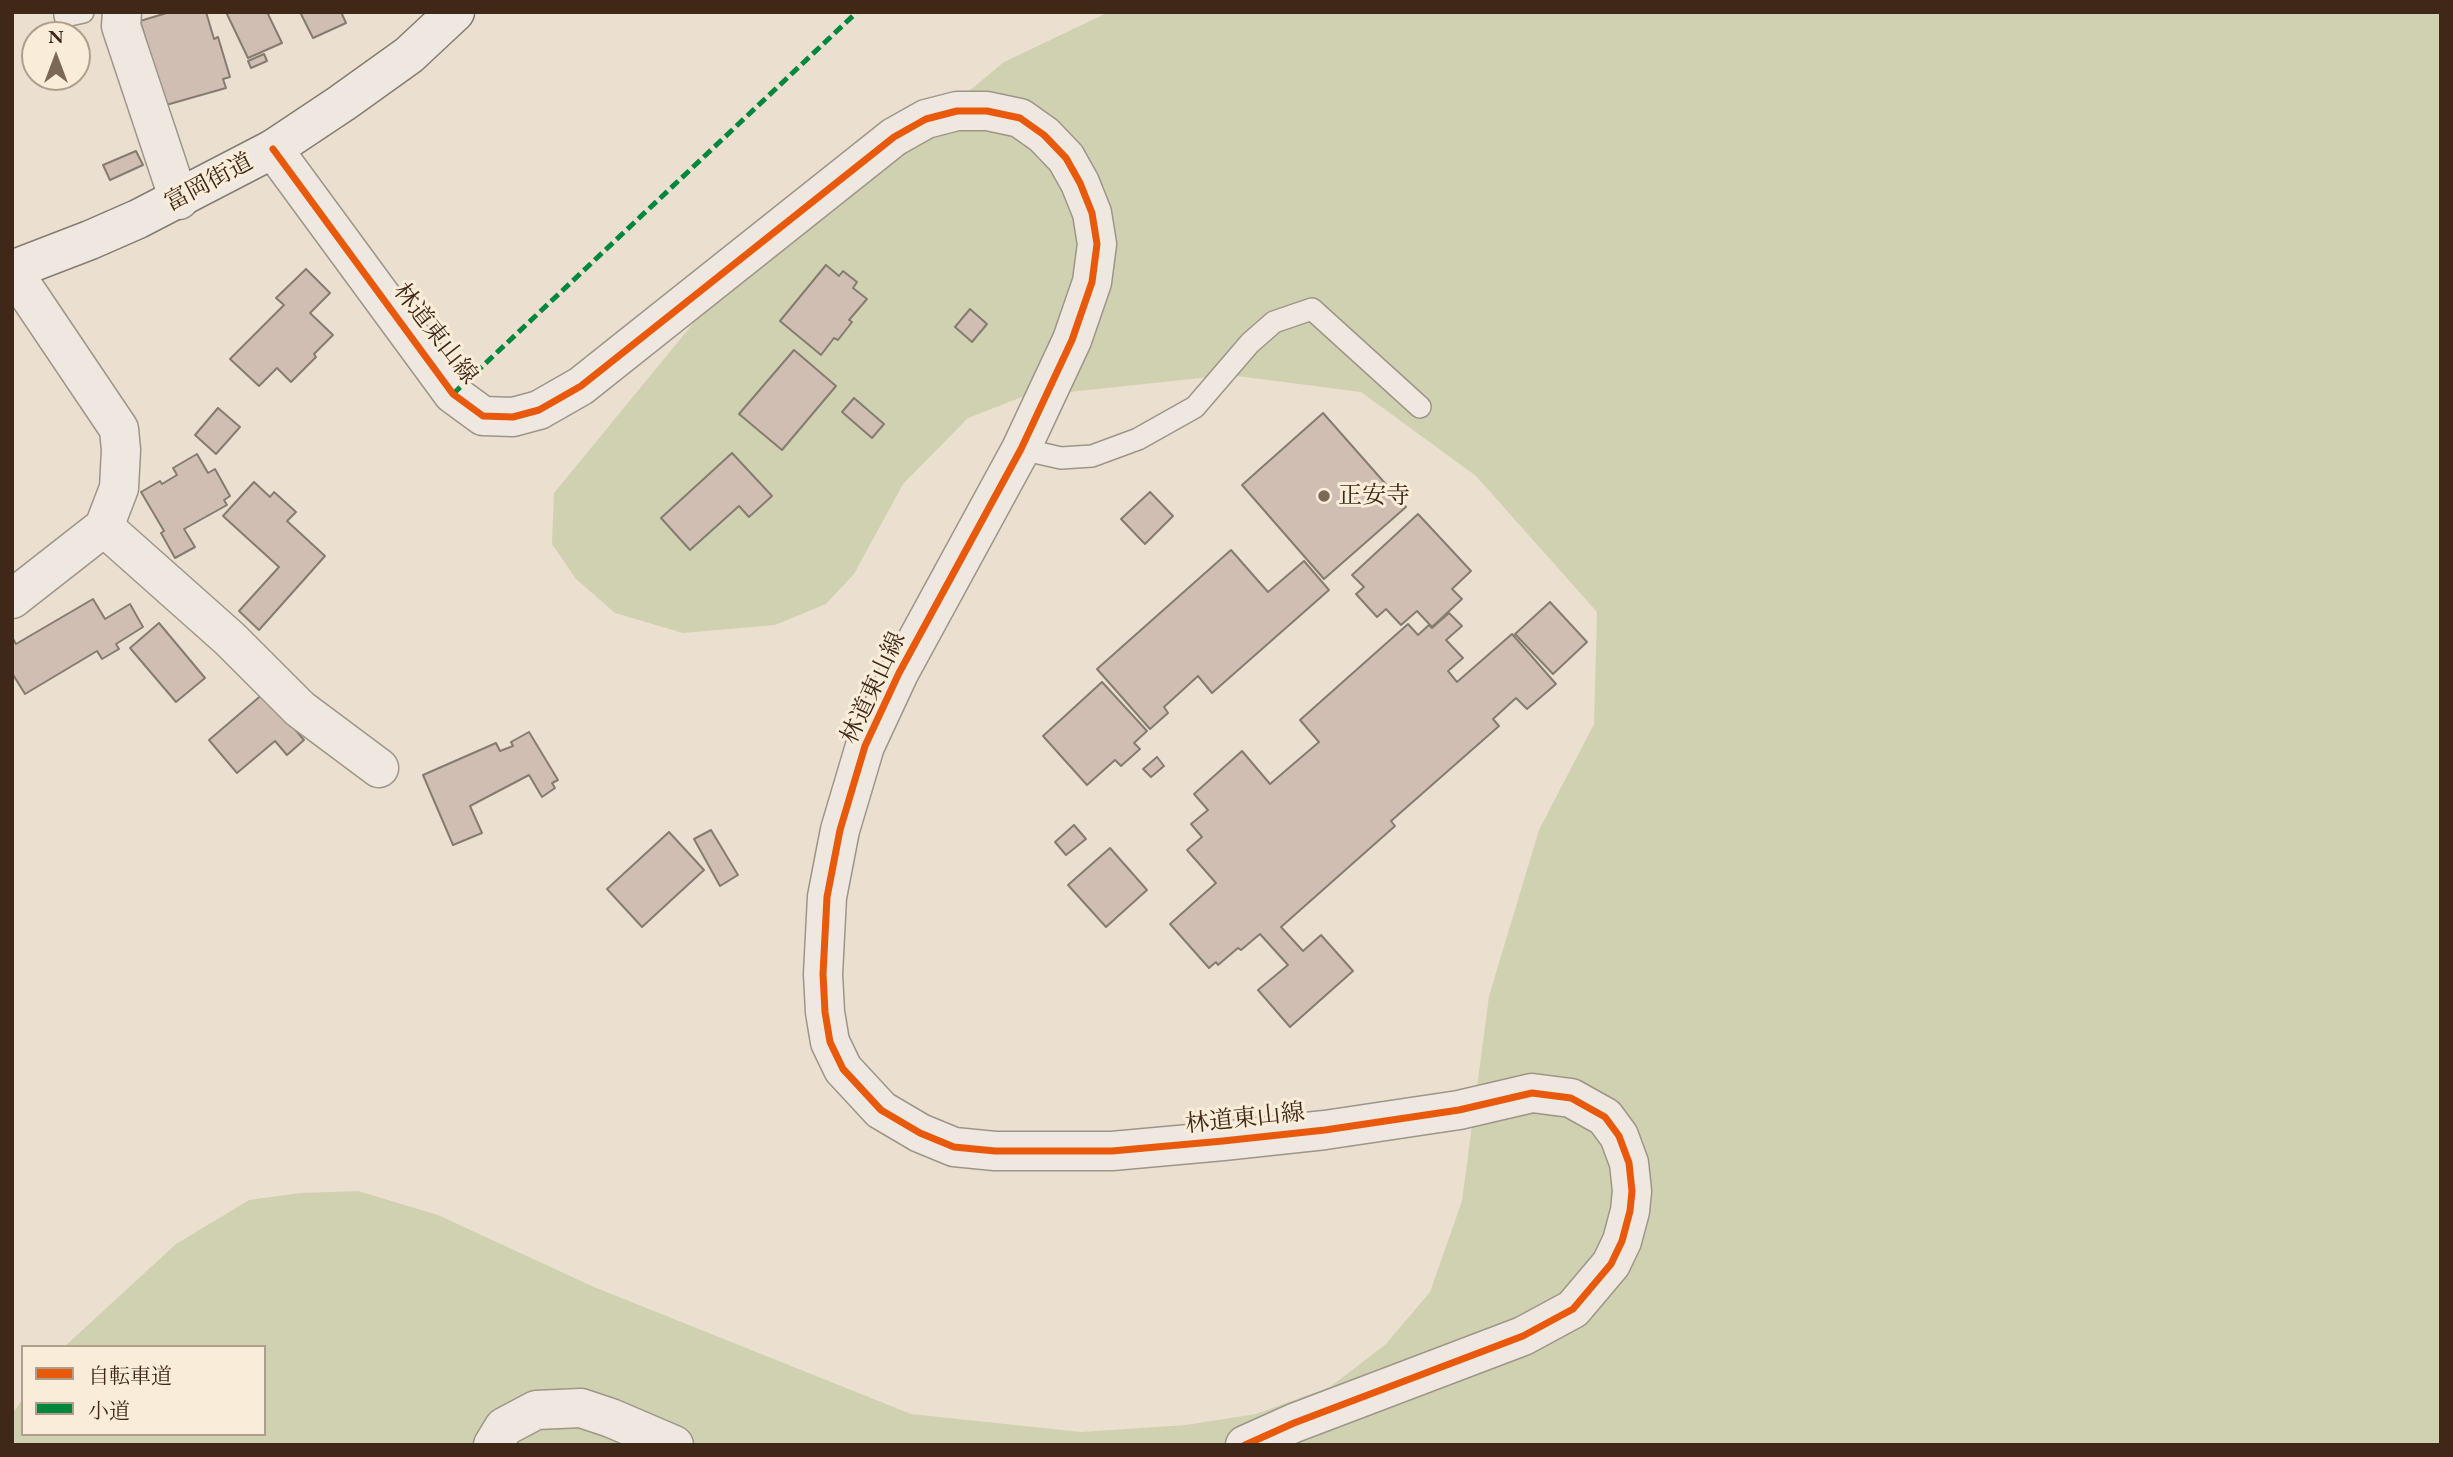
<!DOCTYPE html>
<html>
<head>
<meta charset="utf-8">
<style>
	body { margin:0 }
	#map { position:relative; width:2453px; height:1457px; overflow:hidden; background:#ebe0cf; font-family:"EB Garamond","Noto Serif JP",serif }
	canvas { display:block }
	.frame { position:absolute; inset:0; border:14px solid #3f2817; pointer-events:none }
	.legend { position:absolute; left:21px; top:1345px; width:245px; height:91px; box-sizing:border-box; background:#f9edd9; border:2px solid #af9e8b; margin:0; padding:9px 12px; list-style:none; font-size:21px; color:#3f2817 }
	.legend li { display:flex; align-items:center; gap:14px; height:35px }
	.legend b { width:35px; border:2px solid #af9e8b }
	.north { position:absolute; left:21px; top:21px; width:70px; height:70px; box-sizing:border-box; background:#f9edd9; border:2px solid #af9e8b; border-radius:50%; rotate:0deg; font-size:19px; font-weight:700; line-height:28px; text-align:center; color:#3f2817 }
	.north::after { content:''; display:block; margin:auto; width:24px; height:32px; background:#7b6857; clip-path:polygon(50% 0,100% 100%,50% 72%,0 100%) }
</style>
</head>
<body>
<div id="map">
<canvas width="2453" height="1457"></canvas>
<div class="frame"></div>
<ul class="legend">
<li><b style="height:9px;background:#e8590c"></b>自転車道</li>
<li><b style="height:9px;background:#00873e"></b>小道</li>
</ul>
<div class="north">N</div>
</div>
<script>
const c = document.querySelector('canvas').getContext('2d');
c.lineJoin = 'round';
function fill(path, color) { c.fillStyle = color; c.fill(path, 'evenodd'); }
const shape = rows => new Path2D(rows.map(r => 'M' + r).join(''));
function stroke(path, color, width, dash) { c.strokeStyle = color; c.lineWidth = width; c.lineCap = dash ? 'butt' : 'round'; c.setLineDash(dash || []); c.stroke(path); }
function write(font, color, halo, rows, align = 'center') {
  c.font = font + ' "EB Garamond","Noto Serif JP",serif'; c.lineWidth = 6; c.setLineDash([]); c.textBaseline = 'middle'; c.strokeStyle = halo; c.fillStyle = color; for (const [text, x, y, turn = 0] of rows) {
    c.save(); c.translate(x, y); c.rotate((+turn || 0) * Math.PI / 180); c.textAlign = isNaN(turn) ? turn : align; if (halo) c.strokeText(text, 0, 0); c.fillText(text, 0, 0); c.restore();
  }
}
const green = shape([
	[1109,12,2441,12,2441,1445,12,1445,12,1414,23,1399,23,1434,264,1434,264,1347,64,1347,176,1244,249,1200,300,1193,358,1191,438,1215,594,1287,911,1414,1081,1432,1186,1425,1256,1414,1330,1387,1386,1344,1430,1292,1462,1201,1489,996,1539,830,1594,724,1597,612,1476,476,1361,392,1229,375,1022,397,968,418,903,484,854,574,826,604,775,625,683,633,615,613,576,579,552,544,554,493,700,315,1004,62]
]);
const building = shape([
	[170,12,206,12,214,39,218,37,230,77,223,79,226,88,166,105,140,21,170,12],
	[226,12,267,12,282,43,248,58,226,12],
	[300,12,341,12,346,23,313,38,300,12],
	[264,54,267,61,251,68,248,61,264,54],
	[136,151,143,165,110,180,103,165,136,151],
	[826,265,839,276,843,271,857,282,853,288,867,299,849,320,852,322,838,340,834,338,821,355,780,321,826,265],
	[306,269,330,293,310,313,333,335,314,354,316,357,291,382,277,368,259,386,230,359,284,305,276,298,306,269],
	[970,309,987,324,972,342,955,327,970,309],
	[794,350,836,386,782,450,739,414,794,350],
	[854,398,884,424,872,438,842,412,854,398],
	[218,408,240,427,216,454,195,435,218,408],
	[1323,413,1406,507,1324,579,1242,485,1323,413],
	[732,453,772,496,749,517,739,506,690,550,661,518,732,453],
	[197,454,208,473,215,469,230,496,224,500,227,505,184,529,195,547,175,558,161,533,164,531,141,492,160,481,162,484,177,475,173,468,197,454],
	[254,482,270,497,274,492,296,512,287,521,325,556,259,630,239,611,279,567,223,516,254,482],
	[1150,492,1173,516,1145,544,1121,519,1150,492],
	[1418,514,1471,571,1452,589,1462,599,1432,627,1417,611,1401,625,1386,609,1377,617,1356,594,1364,587,1352,575,1418,514],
	[1231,550,1268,592,1304,561,1329,590,1212,693,1198,676,1164,707,1168,713,1150,729,1097,669,1231,550],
	[93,599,105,619,130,604,143,627,116,644,119,649,102,659,97,651,25,694,12,673,12,637,16,644,93,599],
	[1550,602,1587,642,1553,674,1515,634,1550,602],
	[1449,613,1462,626,1446,640,1463,658,1448,671,1457,682,1512,634,1556,684,1527,709,1516,698,1493,719,1499,726,1391,821,1395,826,1281,927,1303,951,1321,935,1353,971,1290,1027,1258,990,1288,965,1260,934,1241,950,1238,948,1218,965,1216,962,1209,968,1170,924,1216,883,1187,850,1202,837,1191,824,1208,810,1194,794,1242,751,1270,784,1319,742,1300,720,1408,624,1418,635,1429,625,1432,628,1449,613],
	[159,623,205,678,176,702,130,648,159,623],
	[1102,682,1147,731,1134,743,1140,749,1121,766,1115,760,1087,785,1043,736,1102,682],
	[264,693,304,740,287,755,275,741,237,773,209,740,264,693],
	[529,732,558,780,552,783,555,788,542,797,529,775,470,806,482,833,453,845,423,775,496,743,500,751,513,746,511,742,529,732],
	[1157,757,1164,766,1151,777,1143,769,1157,757],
	[1074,825,1086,839,1066,855,1055,842,1074,825],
	[711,830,738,875,720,886,694,839,711,830],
	[669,832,704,870,642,927,607,889,669,832],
	[1110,848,1147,890,1106,927,1068,885,1110,848]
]);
const lane = shape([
	[65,12,65,16,83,12],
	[1021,449,1061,458,1092,456,1138,439,1195,407,1250,343,1274,322,1312,309,1420,407]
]);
const street = shape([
	[122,12,121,26,179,200],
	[273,149,453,394,483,416,513,417,539,410,581,386,894,137,926,119,957,111,987,111,1020,118,1044,135,1066,158,1080,183,1092,213,1097,244,1092,282,1072,340,1021,449,899,673,865,746,840,830,827,897,823,974,825,1012,830,1042,843,1069,881,1110,920,1133,954,1147,995,1151,1112,1151,1223,1141,1325,1130,1459,1110,1532,1093,1571,1098,1605,1117,1619,1136,1629,1163,1632,1191,1630,1211,1622,1241,1611,1264,1573,1309,1523,1336,1294,1423,1245,1445],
	[12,270,119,429,121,450,119,488,104,527,12,599],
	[104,527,230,639,300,709,379,768],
	[493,1445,504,1427,536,1410,581,1408,611,1418,674,1445]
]);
const secondary = shape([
	[12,270,90,240,138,219,273,149,342,103,409,55,455,12]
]);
const quiet = shape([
	[453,394,857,12]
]);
const cycleway = shape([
	[273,149,453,394,483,416,513,417,539,410,581,386,894,137,926,119,957,111,987,111,1020,118,1044,135,1066,158,1080,183,1092,213,1097,244,1092,282,1072,340,1021,449,899,673,865,746,840,830,827,897,823,974,825,1012,830,1042,843,1069,881,1110,920,1133,954,1147,995,1151,1112,1151,1223,1141,1325,1130,1459,1110,1532,1093,1571,1098,1605,1117,1619,1136,1629,1163,1632,1191,1630,1211,1622,1241,1611,1264,1573,1309,1523,1336,1294,1423,1245,1445]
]);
const markers = [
	[1324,496,7,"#7b6857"]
];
const streetNames = [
	["富岡街道",209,183,-28],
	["林道東山線",435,334,52],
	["林道東山線",874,688,-65],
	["林道東山線",1245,1119,-6]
];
const poiNames = [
	["正安寺",1338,496]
];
fill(green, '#d0d1b0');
fill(building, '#d0beb3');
stroke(building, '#857c71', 2);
stroke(lane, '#9e9589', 24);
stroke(street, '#9e9589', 41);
stroke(secondary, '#857c71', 41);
stroke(lane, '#eee8e0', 21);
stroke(street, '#eee8e0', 38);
stroke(secondary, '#eee8e0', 38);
stroke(quiet, '#00873e', 5, [10, 5]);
stroke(cycleway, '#e8590c', 7);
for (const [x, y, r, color] of markers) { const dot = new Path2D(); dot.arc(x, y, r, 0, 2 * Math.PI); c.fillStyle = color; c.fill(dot); stroke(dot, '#f9edd9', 2.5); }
write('24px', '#3f2817', '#f9edd9', streetNames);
write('24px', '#3f2817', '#f9edd9', poiNames, 'left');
</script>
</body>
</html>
